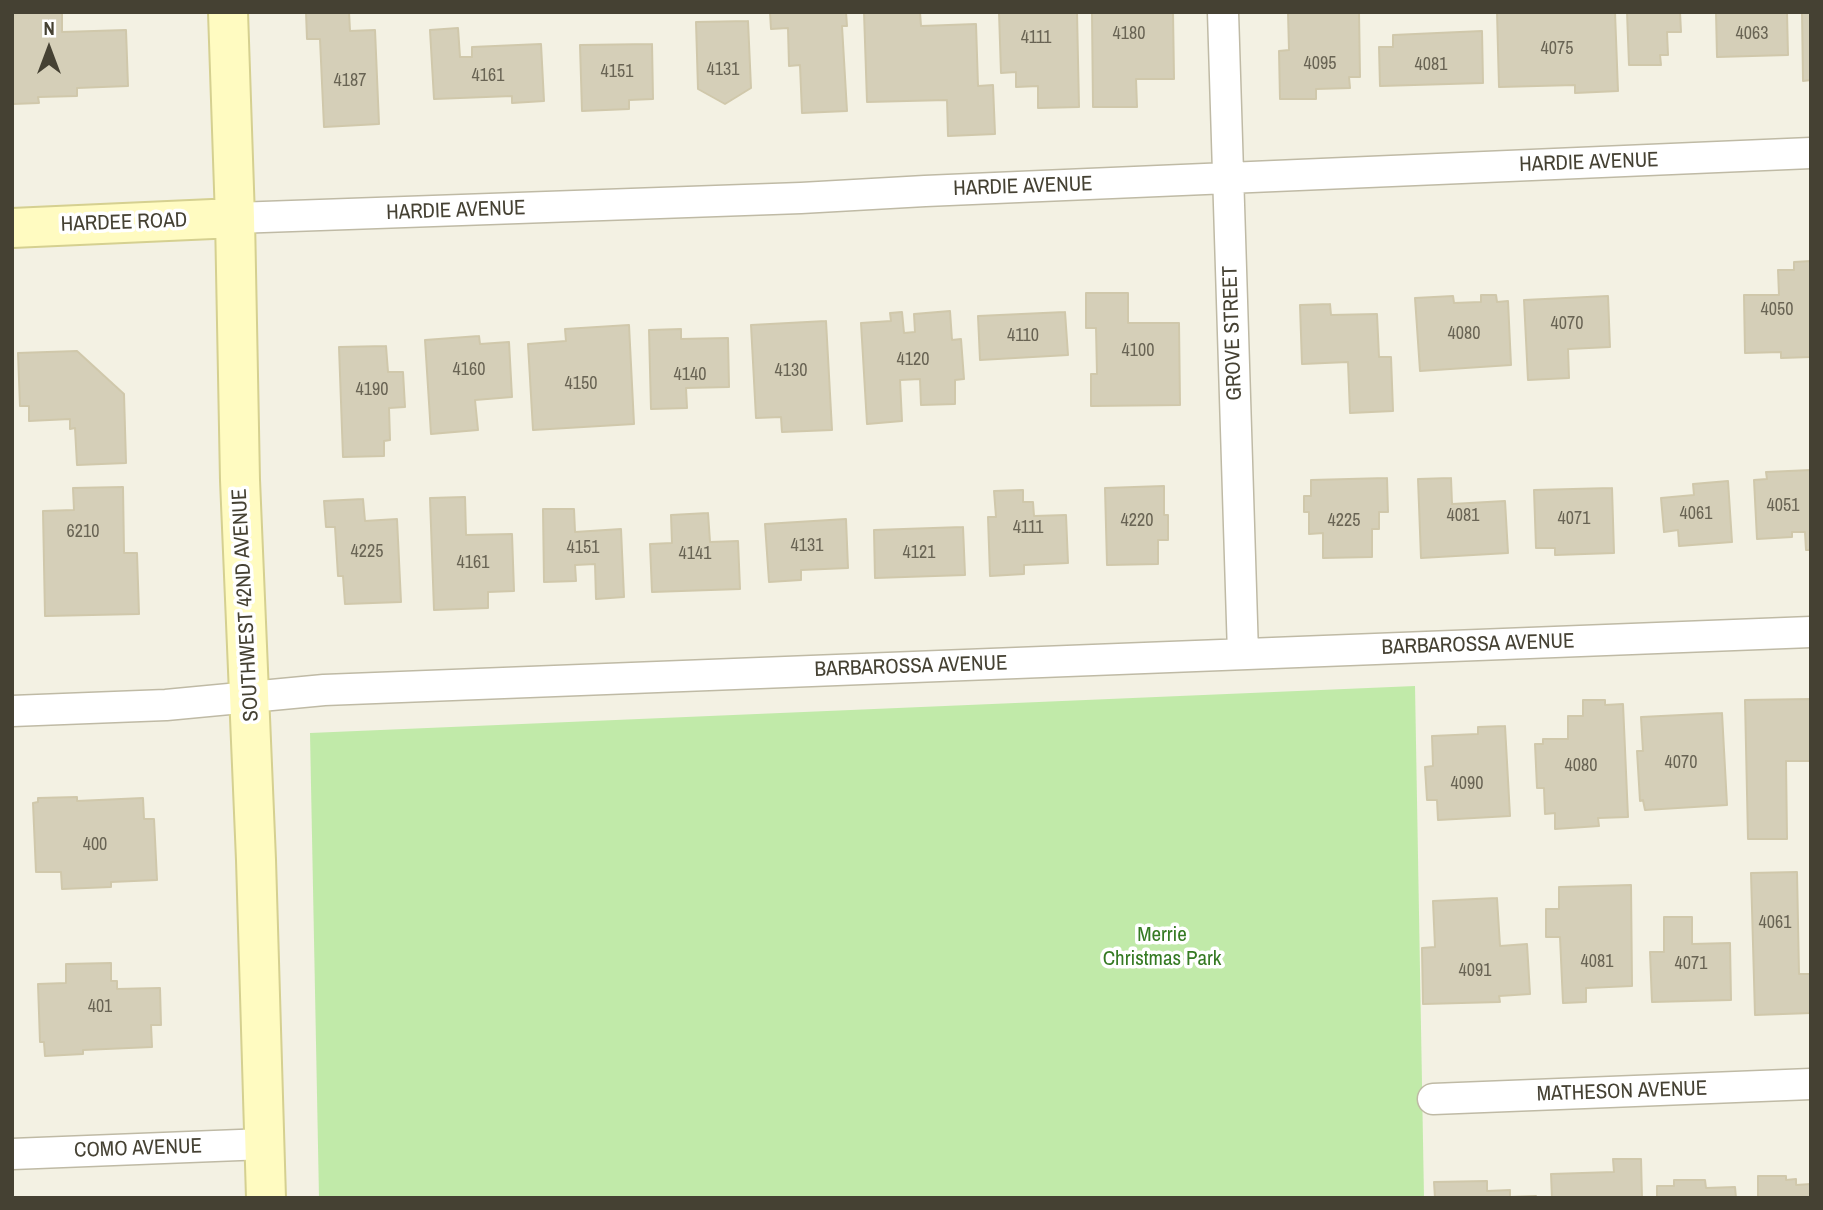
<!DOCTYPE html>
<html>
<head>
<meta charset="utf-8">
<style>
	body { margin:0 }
	#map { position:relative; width:1823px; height:1210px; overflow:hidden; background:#f3f1e3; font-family:"Archivo Narrow",sans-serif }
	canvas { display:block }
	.frame { position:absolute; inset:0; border:14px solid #454133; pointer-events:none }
	.north { position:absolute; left:14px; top:14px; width:70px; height:70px; -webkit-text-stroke:5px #fff; paint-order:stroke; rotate:0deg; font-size:19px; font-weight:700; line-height:28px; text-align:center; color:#454133 }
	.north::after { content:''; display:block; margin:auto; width:24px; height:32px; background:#454133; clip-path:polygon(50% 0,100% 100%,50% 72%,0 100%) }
</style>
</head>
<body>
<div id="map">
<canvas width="1823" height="1210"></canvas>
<div class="frame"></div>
<div class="north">N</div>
</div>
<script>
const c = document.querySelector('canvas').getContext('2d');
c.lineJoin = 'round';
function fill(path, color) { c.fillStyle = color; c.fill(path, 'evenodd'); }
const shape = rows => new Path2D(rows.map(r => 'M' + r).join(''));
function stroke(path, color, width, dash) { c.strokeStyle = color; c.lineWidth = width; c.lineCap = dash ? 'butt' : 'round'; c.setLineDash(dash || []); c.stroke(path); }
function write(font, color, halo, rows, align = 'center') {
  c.font = font + ' "Archivo Narrow",sans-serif'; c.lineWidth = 7; c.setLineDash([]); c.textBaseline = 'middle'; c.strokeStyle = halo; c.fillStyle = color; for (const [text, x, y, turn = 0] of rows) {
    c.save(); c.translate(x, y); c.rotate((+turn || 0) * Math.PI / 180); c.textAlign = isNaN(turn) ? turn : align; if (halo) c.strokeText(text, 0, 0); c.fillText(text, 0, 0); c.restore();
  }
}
const green = shape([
	[1415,686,1424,1198,319,1198,310,733]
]);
const building = shape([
	[12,12,62,12,62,32,126,30,128,86,77,88,77,96,38,97,39,103,12,104,12,12],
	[306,12,349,12,350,31,375,30,379,124,324,127,320,39,307,39,306,12],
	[770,12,846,12,847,26,842,26,847,111,802,113,800,65,789,66,788,28,771,29,770,12],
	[864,12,920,12,921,26,976,24,978,86,993,85,995,134,948,136,947,100,867,102,864,12],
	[999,12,1077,12,1079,107,1038,108,1038,86,1016,87,1016,72,1001,73,999,12],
	[1092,12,1173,12,1174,79,1136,79,1137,107,1093,107,1092,12],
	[1288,12,1359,12,1360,77,1349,77,1350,88,1316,89,1316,99,1280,99,1279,51,1289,50,1288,12],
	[1497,12,1615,12,1618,91,1575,93,1575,85,1499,87,1497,12],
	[1627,12,1680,12,1681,32,1667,32,1668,55,1660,55,1661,65,1629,65,1627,12],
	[1716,12,1787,12,1788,55,1717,57,1716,12],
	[1802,12,1811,12,1811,80,1803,81,1802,12],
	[748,21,751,88,725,104,698,89,696,22,748,21],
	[458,28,460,57,472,57,472,47,541,44,544,101,512,103,512,96,434,99,430,30,458,28],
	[1482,31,1483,83,1380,86,1379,47,1393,47,1393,35,1482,31],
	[652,44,653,99,629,100,629,109,582,111,580,45,652,44],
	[1811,261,1811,357,1781,358,1781,352,1745,353,1744,295,1779,295,1778,270,1794,270,1794,262,1811,261],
	[1086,293,1128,293,1128,323,1179,323,1180,405,1091,406,1091,374,1097,374,1096,328,1086,328,1086,293],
	[1481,295,1496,295,1497,302,1508,301,1511,365,1420,371,1415,298,1453,296,1454,303,1481,302,1481,295],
	[1608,296,1610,347,1568,349,1569,378,1528,380,1524,300,1608,296],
	[1330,304,1331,315,1377,314,1379,357,1391,357,1393,411,1350,413,1348,362,1302,364,1300,305,1330,304],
	[950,311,952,340,961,339,964,379,955,380,955,404,921,405,920,379,900,380,902,421,867,424,861,323,891,321,890,313,902,312,904,333,915,332,914,314,950,311],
	[1065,312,1068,355,980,360,978,316,1065,312],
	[826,321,832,430,782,432,781,417,756,418,751,325,826,321],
	[629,325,634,424,533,430,528,344,566,341,565,329,629,325],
	[681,329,681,339,728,338,729,387,686,388,687,408,651,409,649,330,681,329],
	[479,336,480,344,509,342,512,397,475,400,478,430,431,434,425,340,479,336],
	[386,346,388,372,403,372,405,407,389,408,390,440,384,441,384,456,343,457,339,347,386,346],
	[77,351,124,394,126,463,77,465,75,428,70,429,70,419,29,421,29,406,20,406,18,353,77,351],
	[1811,470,1811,550,1806,550,1805,532,1792,532,1792,537,1757,539,1754,480,1767,479,1766,472,1811,470],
	[1387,478,1388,512,1379,512,1379,529,1372,529,1372,557,1323,558,1323,533,1309,534,1309,512,1304,512,1304,496,1311,496,1311,480,1387,478],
	[1451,478,1452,504,1505,501,1508,553,1421,558,1418,479,1451,478],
	[1728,481,1732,542,1679,546,1678,530,1664,532,1661,498,1694,495,1693,484,1728,481],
	[1164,486,1164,515,1168,515,1168,540,1158,540,1158,564,1107,565,1105,488,1164,486],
	[123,487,124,553,137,553,139,614,45,616,43,511,74,510,73,488,123,487],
	[1612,488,1614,553,1555,555,1555,548,1536,548,1534,490,1612,488],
	[1023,490,1023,502,1033,502,1034,516,1066,515,1068,563,1024,565,1024,574,990,576,988,517,996,517,994,491,1023,490],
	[465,497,466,535,512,534,514,591,488,592,488,608,434,610,430,498,465,497],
	[363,499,365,521,397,519,401,602,345,604,343,576,338,576,335,527,326,527,324,501,363,499],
	[543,509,574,509,575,532,621,529,624,597,596,599,595,564,575,565,576,581,544,582,543,509],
	[708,513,710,542,738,541,740,589,652,592,650,544,672,543,671,515,708,513],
	[846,519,848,568,801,570,801,580,769,582,765,524,846,519],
	[963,527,965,575,875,578,874,530,963,527],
	[1811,699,1811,761,1786,761,1787,839,1748,839,1745,700,1811,699],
	[1583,700,1605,700,1605,705,1623,704,1628,817,1598,818,1599,826,1555,829,1555,813,1545,814,1544,788,1537,788,1535,744,1543,744,1543,739,1568,739,1568,716,1583,716,1583,700],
	[1722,713,1727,805,1645,810,1643,800,1640,801,1637,751,1643,751,1641,717,1722,713],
	[1505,726,1510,816,1438,820,1437,800,1427,800,1425,767,1433,766,1432,736,1478,734,1478,727,1505,726],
	[77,797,77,801,143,798,144,819,154,819,157,880,111,882,111,887,62,889,61,872,36,872,33,803,38,802,38,798,77,797],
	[1797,872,1799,974,1811,974,1811,1013,1755,1015,1751,873,1797,872],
	[1631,885,1632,986,1586,988,1586,1002,1563,1003,1560,937,1546,937,1546,909,1559,909,1559,887,1631,885],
	[1497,898,1500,946,1527,944,1530,994,1499,996,1500,1002,1423,1004,1422,948,1435,947,1433,901,1497,898],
	[1664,917,1692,917,1692,944,1730,943,1731,1000,1652,1002,1650,952,1664,952,1664,917],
	[111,963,111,981,117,981,117,989,160,988,161,1025,151,1025,152,1047,83,1050,83,1054,45,1056,44,1042,40,1042,38,984,66,983,66,964,111,963],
	[1613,1159,1641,1159,1642,1198,1552,1198,1551,1174,1614,1172,1613,1159],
	[1758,1176,1786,1176,1786,1180,1796,1179,1796,1185,1811,1184,1811,1198,1758,1198,1758,1176],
	[1674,1180,1705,1180,1706,1188,1735,1187,1736,1198,1657,1198,1657,1186,1674,1186,1674,1180],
	[1487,1181,1487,1191,1510,1190,1510,1197,1536,1196,1536,1198,1435,1198,1434,1182,1487,1181]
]);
const street = shape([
	[1223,12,1243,654],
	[235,218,801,198,925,191,1811,153],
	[12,711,166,705,324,690,1811,632],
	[1433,1099,1811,1084],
	[12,1154,265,1144]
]);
const secondary = shape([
	[228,12,235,218,240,480,256,860,266,1198],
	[12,228,235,218]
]);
const numberNames = [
	["4180",1129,34],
	["4063",1752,34],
	["4111",1036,38],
	["4075",1557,49],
	["4095",1320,64],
	["4081",1431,65],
	["4131",723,70],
	["4151",617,72],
	["4161",488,76],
	["4187",350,81],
	["4050",1777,310],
	["4070",1567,324],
	["4080",1464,334],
	["4110",1023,336],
	["4100",1138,351],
	["4120",913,360],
	["4160",469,370],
	["4130",791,371],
	["4140",690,375],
	["4150",581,384],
	["4190",372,390],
	["4051",1783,506],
	["4061",1696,514],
	["4081",1463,516],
	["4071",1574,519],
	["4220",1137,521],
	["4225",1344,521],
	["4111",1028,528],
	["6210",83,532],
	["4131",807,546],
	["4151",583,548],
	["4225",367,552],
	["4121",919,553],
	["4141",695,554],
	["4161",473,563],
	["4070",1681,763],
	["4080",1581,766],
	["4090",1467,784],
	["400",95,845],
	["4061",1775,923],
	["4081",1597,962],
	["4071",1691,964],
	["4091",1475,971],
	["401",100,1007]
];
const streetNames = [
	["HARDIE AVENUE",1589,163,-2],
	["HARDIE AVENUE",1023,187,-2],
	["HARDIE AVENUE",456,211,-2],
	["HARDEE ROAD",124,223,-2],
	["GROVE STREET",1233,333,-92],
	["SOUTHWEST 42ND AVENUE",246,605,-93],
	["BARBAROSSA AVENUE",1478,645,-2],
	["BARBAROSSA AVENUE",911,667,-2],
	["MATHESON AVENUE",1622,1092,-2],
	["COMO AVENUE",138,1149,-2]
];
const parkNames = [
	["Merrie",1162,935],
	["Christmas Park",1162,959]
];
fill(green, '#c1eaa9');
fill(building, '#d5cfb8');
stroke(building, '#d0c8ab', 2);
stroke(street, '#bfbaa5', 33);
stroke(secondary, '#d5d090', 42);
stroke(street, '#fff', 30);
stroke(secondary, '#fffbc1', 38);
write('18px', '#696454', null, numberNames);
write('21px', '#454133', '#fff', streetNames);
write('21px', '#357a23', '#fff', parkNames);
</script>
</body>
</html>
